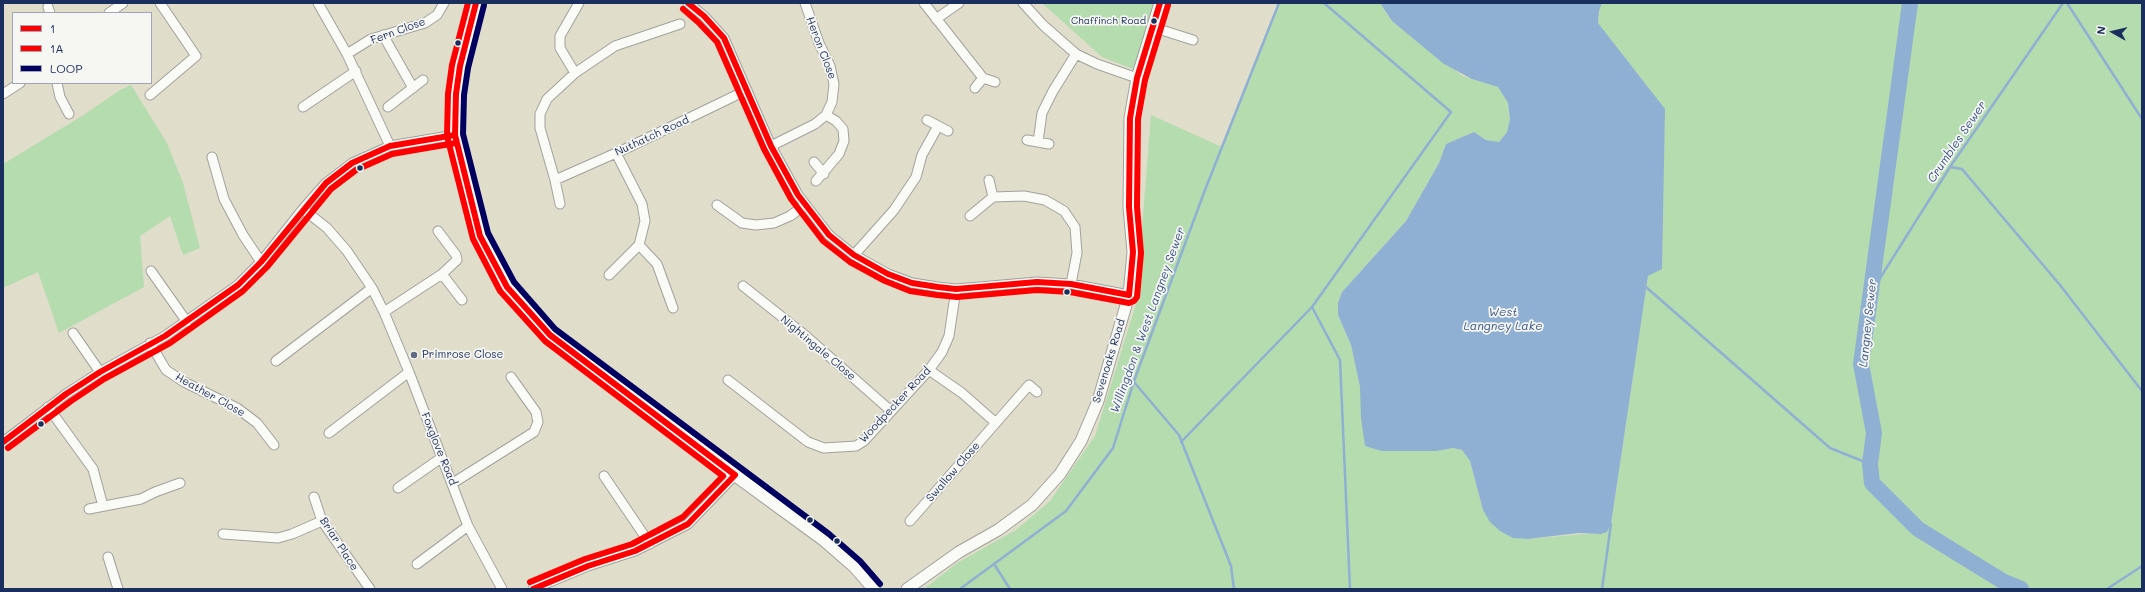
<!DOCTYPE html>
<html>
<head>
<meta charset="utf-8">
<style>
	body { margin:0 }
	#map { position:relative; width:2145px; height:592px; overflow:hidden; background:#e0ddcb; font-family:Mali,sans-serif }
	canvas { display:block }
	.frame { position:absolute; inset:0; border:4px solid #1b2f5e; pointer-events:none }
	.legend { position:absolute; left:12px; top:12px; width:140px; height:72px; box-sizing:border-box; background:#f6f6f2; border:1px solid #9ea6b7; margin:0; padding:5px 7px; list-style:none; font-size:12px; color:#1b2f5e }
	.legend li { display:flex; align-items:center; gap:8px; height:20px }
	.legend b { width:20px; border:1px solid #9ea6b7 }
	.north { position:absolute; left:2093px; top:12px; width:40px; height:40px; -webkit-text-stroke:3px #f6f6f2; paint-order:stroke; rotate:278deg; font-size:11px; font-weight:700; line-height:16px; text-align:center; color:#1b2f5e }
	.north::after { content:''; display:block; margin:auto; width:14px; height:18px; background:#1b2f5e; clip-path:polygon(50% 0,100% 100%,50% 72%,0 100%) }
</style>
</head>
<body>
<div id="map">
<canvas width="2145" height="592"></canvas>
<div class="frame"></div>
<ul class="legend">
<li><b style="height:5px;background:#f00"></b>1</li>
<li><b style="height:5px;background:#f00"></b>1A</li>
<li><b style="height:5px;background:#000060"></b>LOOP</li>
</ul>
<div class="north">N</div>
</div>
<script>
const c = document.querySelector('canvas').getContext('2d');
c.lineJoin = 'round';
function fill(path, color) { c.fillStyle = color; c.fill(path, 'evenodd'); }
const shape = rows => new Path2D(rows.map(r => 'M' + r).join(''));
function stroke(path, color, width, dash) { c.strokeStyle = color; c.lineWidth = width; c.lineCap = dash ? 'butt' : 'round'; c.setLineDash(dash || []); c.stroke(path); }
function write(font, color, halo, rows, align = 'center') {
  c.font = font + ' Mali,sans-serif'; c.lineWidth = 3.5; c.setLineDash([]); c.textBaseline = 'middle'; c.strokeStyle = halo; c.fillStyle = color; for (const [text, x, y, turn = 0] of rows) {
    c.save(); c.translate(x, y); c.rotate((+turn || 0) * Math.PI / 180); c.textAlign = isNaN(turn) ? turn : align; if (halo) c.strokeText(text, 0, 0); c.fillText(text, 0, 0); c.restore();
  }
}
const green = shape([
	[1042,3,1156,3,1133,69,1102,57],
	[1279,3,1380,3,1392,21,1463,76,1498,87,1508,103,1510,119,1507,132,1499,142,1486,140,1474,132,1446,144,1439,163,1406,221,1342,292,1338,303,1338,315,1351,345,1360,387,1382,451,1437,451,1453,448,1462,450,1470,461,1483,510,1528,539,1607,532,1611,524,1646,287,1648,276,1598,23,1599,11,1602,3,2142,3,2142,589,924,589,957,563,1016,530,1050,501,1095,436,1136,304,1151,115,1222,147],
	[131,85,167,143,183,183,200,248,183,255,170,216,140,236,144,287,59,333,38,272,3,288,3,164,82,116,120,90]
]);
const water = shape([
	[1380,3,1602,3,1599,11,1598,23,1665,109,1662,269,1648,276,1611,524,1607,532,1601,534,1579,533,1528,539,1513,538,1500,531,1490,522,1483,510,1470,461,1462,450,1453,448,1437,451,1382,451,1365,446,1361,418,1360,387,1351,345,1338,315,1338,303,1342,292,1406,221,1439,163,1446,144,1474,132,1486,140,1499,142,1507,132,1510,119,1508,103,1498,87,1472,79,1444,64,1392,21]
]);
const stream = shape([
	[2067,3,2142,119],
	[1950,167,1962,169,2060,285,2142,391],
	[1646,287,1830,448,1870,464],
	[1870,294,1950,167,2063,3],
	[1312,307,1340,360,1350,589],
	[1134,382,1179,435,1231,566,1234,589],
	[1181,442,1312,307,1451,112,1324,3],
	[994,564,1010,589],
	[960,589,1066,511,1113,448,1134,381,1205,190,1279,3],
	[1602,589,1611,524],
	[2107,589,2142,566]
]);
const river = shape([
	[1910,3,1861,364,1874,433,1870,464,1872,483,1918,529,2004,582,2021,589]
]);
const minor = shape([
	[318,3,347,54,390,146],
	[688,3,704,16,724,38,771,146,798,195,829,235,854,255,888,274,912,283,938,287,956,289,1037,282,1071,284,1129,295],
	[924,3,983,78,995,82],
	[1023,3,1043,25,1076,54,1097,64,1137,78],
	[48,7,50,13],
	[109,13,123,3],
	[936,19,959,3],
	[1152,27,1193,40],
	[383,35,413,88],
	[347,54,371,39,425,23,437,15,444,3],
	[575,73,560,48,560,36,579,3],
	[57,83,60,97,69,114],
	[975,88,983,78],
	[3,94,20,83],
	[150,95,196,56,160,3],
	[303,107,356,71],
	[388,107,423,80],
	[927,120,948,131],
	[1027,140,1049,144],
	[1038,142,1042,113,1053,91,1076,54],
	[771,146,815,124,826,115,832,102,834,84,830,66,819,43,805,3],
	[212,157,224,199,243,235,261,262],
	[814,162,824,174],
	[555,180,625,149,747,90],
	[989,180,993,197],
	[816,181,839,154,844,141,843,129,836,121,826,115],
	[560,204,555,180,540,128,540,114,547,99,575,73,615,46,680,24],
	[717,205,742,223,756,225,774,223,790,216,805,205],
	[303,209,327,228,347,251,372,288,384,312,409,372,468,526,502,589],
	[970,216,993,197,1024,196,1045,200,1064,211,1075,227,1077,253,1071,284],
	[639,245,657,264,673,308],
	[854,255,894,210,916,177,922,155,938,126],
	[151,271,187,322],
	[442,274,462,300],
	[609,275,639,245,645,221,642,204,616,153],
	[743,286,806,336,891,411],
	[384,312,442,274,457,260,456,255,438,231],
	[73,333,100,372],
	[150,343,166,370,184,382,237,408,257,423,274,445],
	[276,361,372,288],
	[929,370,962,393,996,423],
	[728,380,808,442,824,448,856,446,864,441,929,370,942,352,949,336,956,289],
	[48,407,93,469,103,506],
	[329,433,409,372],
	[3,442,66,394,100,372,165,336,238,285,261,262,303,209,326,183,352,163,390,146,455,135],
	[604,476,650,544],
	[453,483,534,432,538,422,536,412,511,377],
	[398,488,441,458],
	[314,497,322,521,370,589],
	[89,509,141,499,155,492,180,483],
	[910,521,1029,385,1037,392],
	[223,534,278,538,292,534,322,521],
	[108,557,118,589],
	[417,564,468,526],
	[533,589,588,566,635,551,688,524,735,475]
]);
const tertiary = shape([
	[907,589,959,552,998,530,1032,505,1060,474,1081,441,1098,401,1129,295,1133,252,1129,207,1130,118,1137,78,1160,3]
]);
const secondary = shape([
	[476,3,460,66,456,94,455,135,480,236,507,287,550,335,735,475,824,540,855,567,874,589]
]);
const bus1 = shape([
	[476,3,460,66,456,94,455,135,480,236,507,287,550,335,735,475,688,524,635,551,588,566,533,589],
	[688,3,704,16,724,38,771,146,798,195,829,235,854,255,888,274,912,283,938,287,956,289,1037,282,1071,284,1129,295],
	[1129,295,1133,252,1129,207,1130,118,1137,78,1160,3],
	[3,442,66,394,100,372,165,336,238,285,261,262,326,183,352,163,390,146,455,135]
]);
const bus2 = shape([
	[468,3,452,65,448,94,447,136,473,239,500,291,545,341,723,476,683,517,632,544,585,559,530,582],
	[683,9,698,22,717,42,764,149,791,199,823,241,850,262,885,281,910,291,937,295,957,297,1037,290,1070,292,1129,303,1134,301,1137,297,1141,253,1137,207,1138,119,1145,80,1168,5],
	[8,448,71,401,104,379,170,343,243,291,267,267,331,189,356,170,392,154,456,143]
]);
const bus3 = shape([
	[484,5,468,68,464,95,463,134,488,233,514,282,555,329,829,534,860,561,880,584]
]);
const markers = [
	[1154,21,3.5,"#1b2f5e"],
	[458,43,3.5,"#1b2f5e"],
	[360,168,3.5,"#1b2f5e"],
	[1067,292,3.5,"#1b2f5e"],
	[414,355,4,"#606c84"],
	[41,424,3.5,"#1b2f5e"],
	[810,520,3.5,"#1b2f5e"],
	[837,541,3.5,"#1b2f5e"]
];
const busNames = [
	["Chaffinch Road",1146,21]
];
const streetNames = [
	["Fern Close",398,31,-20],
	["Heron Close",821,48,69],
	["Nuthatch Road",652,136,-25],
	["Nightingale Close",818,348,40],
	["Sevenoaks Road",1109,361,-73],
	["Heather Close",210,395,29],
	["Woodpecker Road",895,405,-47],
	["Foxglove Road",439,449,68],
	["Swallow Close",953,472,-49],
	["Briar Place",339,544,57]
];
const poiNames = [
	["Primrose Close",422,355]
];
const waterNames = [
	["Crumbles Sewer",1957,142,-56],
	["West",1503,312],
	["Langney Lake",1503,326],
	["Willingdon & West Langney Sewer",1148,320,-70],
	["Langney Sewer",1868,323,-84]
];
fill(green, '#b4dcaf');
fill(water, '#90b0d3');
stroke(stream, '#90b0d3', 2.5);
stroke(river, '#90b0d3', 16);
stroke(minor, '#a1a29d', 11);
stroke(tertiary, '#a1a29d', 13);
stroke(secondary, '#a1a29d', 14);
stroke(minor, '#fafaf7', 9);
stroke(tertiary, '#fafaf7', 11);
stroke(secondary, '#fafaf7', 12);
stroke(bus1, '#f00', 6);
stroke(bus2, '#f00', 6);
stroke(bus3, '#000060', 6);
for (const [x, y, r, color] of markers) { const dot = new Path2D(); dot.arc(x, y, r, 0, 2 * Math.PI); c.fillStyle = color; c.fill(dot); stroke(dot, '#f6f6f2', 1.5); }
write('10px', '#1b2f5e', '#f6f6f2', busNames, 'right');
write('11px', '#1b2f5e', '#f6f6f2', streetNames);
write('11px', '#1b2f5e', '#f6f6f2', poiNames, 'left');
write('italic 12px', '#385588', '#f6f6f2', waterNames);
</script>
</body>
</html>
